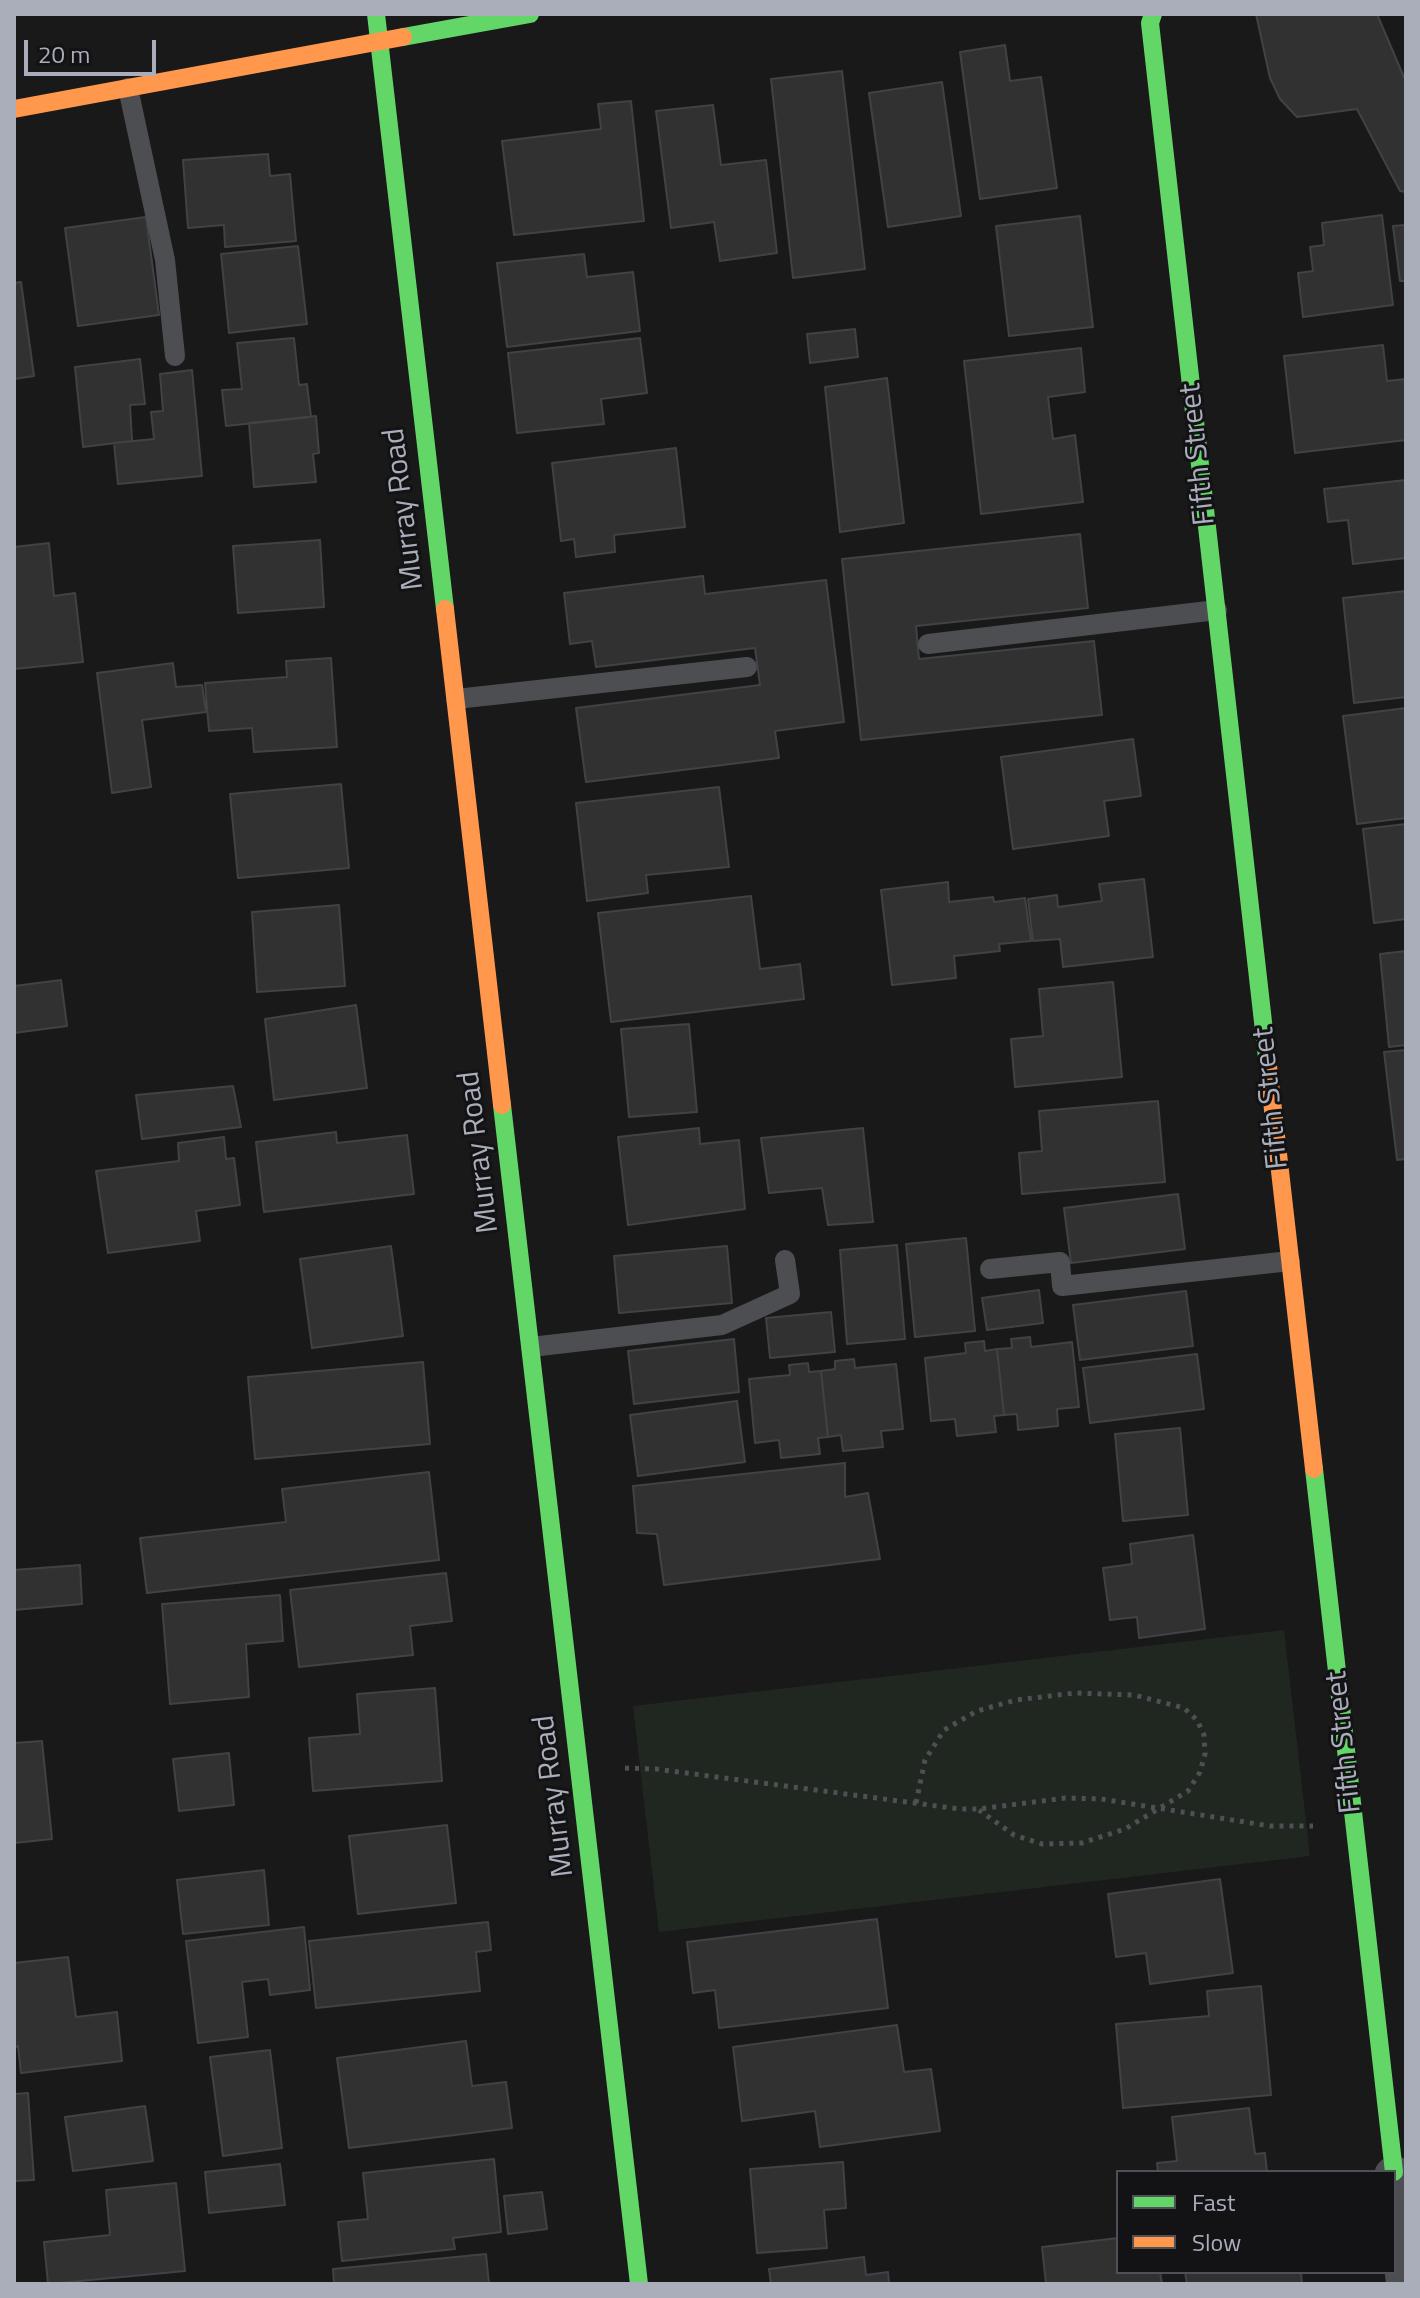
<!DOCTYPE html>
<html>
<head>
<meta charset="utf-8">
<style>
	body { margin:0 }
	#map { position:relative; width:1420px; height:2298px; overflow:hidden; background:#191919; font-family:"Titillium Web",sans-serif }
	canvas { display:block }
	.frame { position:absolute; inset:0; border:16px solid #aaaebb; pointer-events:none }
	.legend { position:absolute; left:1116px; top:2170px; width:280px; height:104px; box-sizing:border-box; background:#131315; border:2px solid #4f5157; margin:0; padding:10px 14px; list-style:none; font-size:24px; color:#aaaebb }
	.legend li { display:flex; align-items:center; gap:16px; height:40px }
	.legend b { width:40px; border:2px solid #4f5157 }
	.scale { position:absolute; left:24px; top:40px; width:132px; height:36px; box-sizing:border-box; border:4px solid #aaaebb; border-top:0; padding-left:10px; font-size:24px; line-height:28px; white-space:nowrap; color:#aaaebb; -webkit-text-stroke:6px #131315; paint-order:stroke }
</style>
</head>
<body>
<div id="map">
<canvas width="1420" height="2298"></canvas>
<div class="frame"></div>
<ul class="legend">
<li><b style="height:10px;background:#63d668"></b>Fast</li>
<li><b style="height:10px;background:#ff974d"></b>Slow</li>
</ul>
<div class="scale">20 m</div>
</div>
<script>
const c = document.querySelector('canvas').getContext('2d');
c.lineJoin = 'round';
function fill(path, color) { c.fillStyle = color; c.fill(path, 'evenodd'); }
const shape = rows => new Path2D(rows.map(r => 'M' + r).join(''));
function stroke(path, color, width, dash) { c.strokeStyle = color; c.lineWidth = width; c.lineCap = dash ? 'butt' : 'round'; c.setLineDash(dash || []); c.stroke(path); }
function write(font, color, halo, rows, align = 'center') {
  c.font = font + ' "Titillium Web",sans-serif'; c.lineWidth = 6; c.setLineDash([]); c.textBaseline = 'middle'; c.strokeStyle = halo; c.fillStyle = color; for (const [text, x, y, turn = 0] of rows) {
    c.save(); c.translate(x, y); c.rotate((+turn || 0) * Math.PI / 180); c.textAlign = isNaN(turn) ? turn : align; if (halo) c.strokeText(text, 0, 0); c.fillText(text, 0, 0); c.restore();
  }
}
const green = shape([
	[1284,1630,1310,1856,659,1932,633,1706]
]);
const building = shape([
	[1256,14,1377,14,1406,82,1406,192,1400,191,1357,109,1297,117,1280,99,1270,78,1256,14],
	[1005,45,1010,81,1041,77,1057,188,980,199,960,52,1005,45],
	[842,71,865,269,793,278,771,79,842,71],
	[942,82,961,216,888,227,869,93,942,82],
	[631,101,644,221,514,235,502,141,601,129,598,104,631,101],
	[713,105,721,165,766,160,777,253,720,261,714,222,671,228,656,111,713,105],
	[268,154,270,176,290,174,296,241,225,247,224,225,188,228,183,160,268,154],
	[1382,215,1393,305,1303,317,1298,273,1313,271,1310,247,1324,245,1322,223,1382,215],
	[1080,216,1093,327,1009,336,996,226,1080,216],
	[146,217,159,315,78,326,65,228,146,217],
	[1406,225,1406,281,1400,281,1393,226,1406,225],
	[298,246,307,324,229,333,221,254,298,246],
	[584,254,587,277,633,272,640,331,507,347,497,263,584,254],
	[21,282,34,376,14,379,14,283,21,282],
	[855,329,858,357,810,363,807,334,855,329],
	[294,338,299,385,307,384,311,417,226,426,222,390,242,389,237,343,294,338],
	[640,338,647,393,601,399,604,424,517,433,508,353,640,338],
	[1383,345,1387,381,1406,379,1406,440,1295,453,1284,356,1383,345],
	[1081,348,1085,392,1048,397,1053,439,1075,435,1083,502,981,514,964,361,1081,348],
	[140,359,145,404,130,405,132,441,83,447,75,367,140,359],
	[192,370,202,476,118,484,114,443,154,439,151,412,163,411,160,374,192,370],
	[887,378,904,523,840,532,825,387,887,378],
	[316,416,319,453,313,454,316,482,254,487,249,423,316,416],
	[676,448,685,527,614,535,615,552,576,557,574,539,561,541,552,463,676,448],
	[1406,480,1406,558,1353,564,1348,520,1328,522,1324,489,1406,480],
	[1080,534,1088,608,916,626,919,659,1094,641,1102,715,861,740,842,559,1080,534],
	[320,540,324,607,238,613,233,546,320,540],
	[49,543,54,596,75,593,83,662,14,669,14,547,49,543],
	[703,576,705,594,826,580,844,722,775,731,779,758,586,782,576,708,760,685,755,648,596,667,592,641,570,644,564,593,703,576],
	[1406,591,1406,697,1354,703,1343,598,1406,591],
	[331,658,337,747,254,752,252,728,209,731,205,683,287,677,286,661,331,658],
	[173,663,176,687,202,685,206,712,142,720,151,787,112,793,97,673,173,663],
	[1406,708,1406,818,1357,824,1343,716,1406,708],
	[1133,739,1141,796,1104,801,1109,836,1013,849,1001,757,1133,739],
	[341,784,349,868,238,878,230,794,341,784],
	[719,787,729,867,646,875,648,893,587,901,576,803,719,787],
	[1406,824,1406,919,1374,923,1363,829,1406,824],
	[1144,879,1153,957,1063,967,1060,939,1033,941,1028,899,1057,895,1058,907,1102,901,1099,884,1144,879],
	[948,882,949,902,993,897,994,902,1025,898,1031,941,999,944,1000,951,954,956,956,978,892,985,881,890,948,882],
	[751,896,760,969,800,964,804,999,611,1022,598,913,751,896],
	[339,905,345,986,257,992,252,912,339,905],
	[1406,951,1406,1045,1389,1047,1380,954,1406,951],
	[61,980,67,1026,14,1033,14,986,61,980],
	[1113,982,1122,1077,1015,1087,1011,1039,1043,1036,1039,989,1113,982],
	[356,1005,367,1088,274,1100,265,1019,356,1005],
	[689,1024,697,1112,629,1117,621,1029,689,1024],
	[1406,1050,1406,1159,1397,1160,1384,1052,1406,1050],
	[233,1086,241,1127,142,1139,136,1095,233,1086],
	[1158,1101,1165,1182,1022,1194,1019,1153,1042,1151,1039,1111,1158,1101],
	[699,1128,700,1144,739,1140,745,1209,628,1225,618,1137,699,1128],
	[863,1128,873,1222,828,1225,822,1188,769,1193,761,1138,863,1128],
	[336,1132,337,1143,407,1135,414,1194,264,1212,256,1142,336,1132],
	[224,1137,226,1159,234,1158,240,1205,196,1211,200,1241,108,1253,96,1171,179,1161,178,1143,224,1137],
	[1178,1194,1185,1249,1071,1263,1064,1208,1178,1194],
	[966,1238,975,1331,915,1337,906,1244,966,1238],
	[897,1245,905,1339,847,1344,840,1250,897,1245],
	[391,1246,403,1336,312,1348,300,1259,391,1246],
	[727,1246,732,1303,619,1313,614,1256,727,1246],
	[1039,1290,1043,1323,987,1330,982,1298,1039,1290],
	[1186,1291,1193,1346,1080,1360,1073,1305,1186,1291],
	[831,1312,835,1352,770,1358,766,1318,831,1312],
	[1030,1337,1031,1347,1072,1342,1079,1407,1057,1409,1058,1426,1018,1430,1017,1414,1004,1415,997,1349,1012,1348,1011,1339,1030,1337],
	[734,1339,739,1392,634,1404,628,1351,734,1339],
	[984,1341,985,1351,997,1349,1004,1415,994,1416,996,1432,957,1436,955,1419,931,1421,925,1358,966,1353,965,1343,984,1341],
	[1197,1354,1204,1409,1090,1423,1083,1368,1197,1354],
	[854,1359,855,1368,896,1364,903,1429,881,1431,883,1447,843,1451,841,1435,828,1437,821,1371,835,1369,835,1361,854,1359],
	[423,1362,430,1444,255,1459,248,1377,423,1362],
	[808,1363,809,1372,821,1371,828,1437,818,1438,820,1454,781,1458,779,1440,755,1443,749,1379,790,1375,789,1365,808,1363],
	[737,1401,745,1462,638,1476,630,1415,737,1401],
	[1180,1428,1188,1515,1123,1521,1115,1434,1180,1428],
	[845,1463,845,1497,868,1493,880,1559,664,1585,657,1534,637,1533,633,1486,845,1463],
	[429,1472,439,1560,147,1593,140,1538,286,1522,282,1489,429,1472],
	[1193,1535,1205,1629,1139,1638,1137,1617,1110,1620,1103,1568,1132,1564,1130,1544,1193,1535],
	[80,1565,82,1604,14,1610,14,1570,80,1565],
	[446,1573,452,1621,410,1626,413,1655,299,1667,290,1590,446,1573],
	[280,1595,283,1641,246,1644,249,1697,170,1704,162,1604,280,1595],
	[435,1688,442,1781,313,1791,309,1738,360,1734,357,1694,435,1688],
	[42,1741,52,1839,14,1843,14,1743,42,1741],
	[229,1753,234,1805,179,1811,173,1759,229,1753],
	[447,1825,456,1903,358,1914,349,1836,447,1825],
	[264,1870,269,1925,183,1934,177,1880,264,1870],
	[1220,1879,1233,1973,1150,1984,1146,1953,1116,1957,1108,1894,1220,1879],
	[877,1919,888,2008,719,2028,715,1990,693,1993,687,1942,877,1919],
	[488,1922,491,1950,476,1952,480,1991,316,2008,309,1941,488,1922],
	[304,1927,310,1990,270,1995,268,1979,242,1982,248,2037,198,2043,186,1941,304,1927],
	[68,1957,76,2017,117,2012,122,2061,21,2073,18,2046,14,2047,14,1963,68,1957],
	[1261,1986,1271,2095,1123,2108,1116,2024,1209,2016,1207,1991,1261,1986],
	[897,2025,904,2072,931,2069,940,2131,820,2147,815,2111,742,2121,733,2047,897,2025],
	[466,2041,472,2086,506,2082,512,2128,349,2148,337,2058,466,2041],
	[270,2050,282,2148,223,2156,210,2057,270,2050],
	[28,2093,34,2180,14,2181,14,2094,28,2093],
	[145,2106,153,2161,73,2171,65,2117,145,2106],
	[1249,2108,1255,2154,1265,2153,1267,2172,1158,2172,1157,2163,1177,2161,1172,2117,1249,2108],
	[494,2159,501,2232,453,2238,455,2249,342,2261,338,2222,368,2219,363,2173,494,2159],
	[843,2162,846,2208,824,2210,827,2248,757,2253,750,2169,843,2162],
	[280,2164,285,2205,209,2213,205,2172,280,2164],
	[176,2183,185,2271,48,2284,44,2242,110,2235,106,2190,176,2183],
	[542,2192,547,2229,508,2234,504,2196,542,2192],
	[1118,2238,1118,2272,1160,2272,1162,2284,1046,2284,1042,2247,1118,2238],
	[486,2254,489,2284,334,2284,333,2269,486,2254],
	[864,2257,866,2275,888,2272,889,2284,771,2284,769,2269,864,2257],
	[1185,2272,1301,2272,1302,2284,1187,2284,1185,2272]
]);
const path = shape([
	[625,1768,656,1769,960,1809,978,1809,1065,1798,1101,1799,1270,1826,1313,1826],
	[916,1803,925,1760,944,1730,977,1711,1016,1700,1075,1693,1134,1695,1184,1708,1197,1720,1204,1735,1205,1754,1200,1772,1188,1791,1125,1829,1082,1843,1042,1844,1014,1835,979,1810]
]);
const lane = shape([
	[128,88,165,260,175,356],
	[928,644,1217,610],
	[456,699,747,667],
	[990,1269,1060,1262,1062,1286,1290,1261],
	[531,1347,722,1325,790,1294,785,1260]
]);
const street = shape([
	[1394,2176,1406,2283]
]);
const fast = shape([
	[376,14,445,609],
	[1153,14,1150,23,1268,1066],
	[403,37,530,14],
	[502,1105,639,2284],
	[1314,1469,1394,2172]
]);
const slow = shape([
	[14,109,403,37],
	[445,609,502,1105],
	[1268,1066,1314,1469]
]);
const streetNames = [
	["Fifth Street",1199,454,-96],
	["Murray Road",405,509,-97],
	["Fifth Street",1272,1098,-96],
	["Murray Road",480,1152,-97],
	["Fifth Street",1345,1742,-96],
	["Murray Road",555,1796,-97]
];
fill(green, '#1f2720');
fill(building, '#313131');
stroke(building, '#414245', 2);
stroke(path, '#4f5054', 5, [4, 6]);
stroke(lane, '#4d4e52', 20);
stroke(street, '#4d4e52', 40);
stroke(fast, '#63d668', 18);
stroke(slow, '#ff974d', 18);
write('30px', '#aaaebb', '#131315', streetNames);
</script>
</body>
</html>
